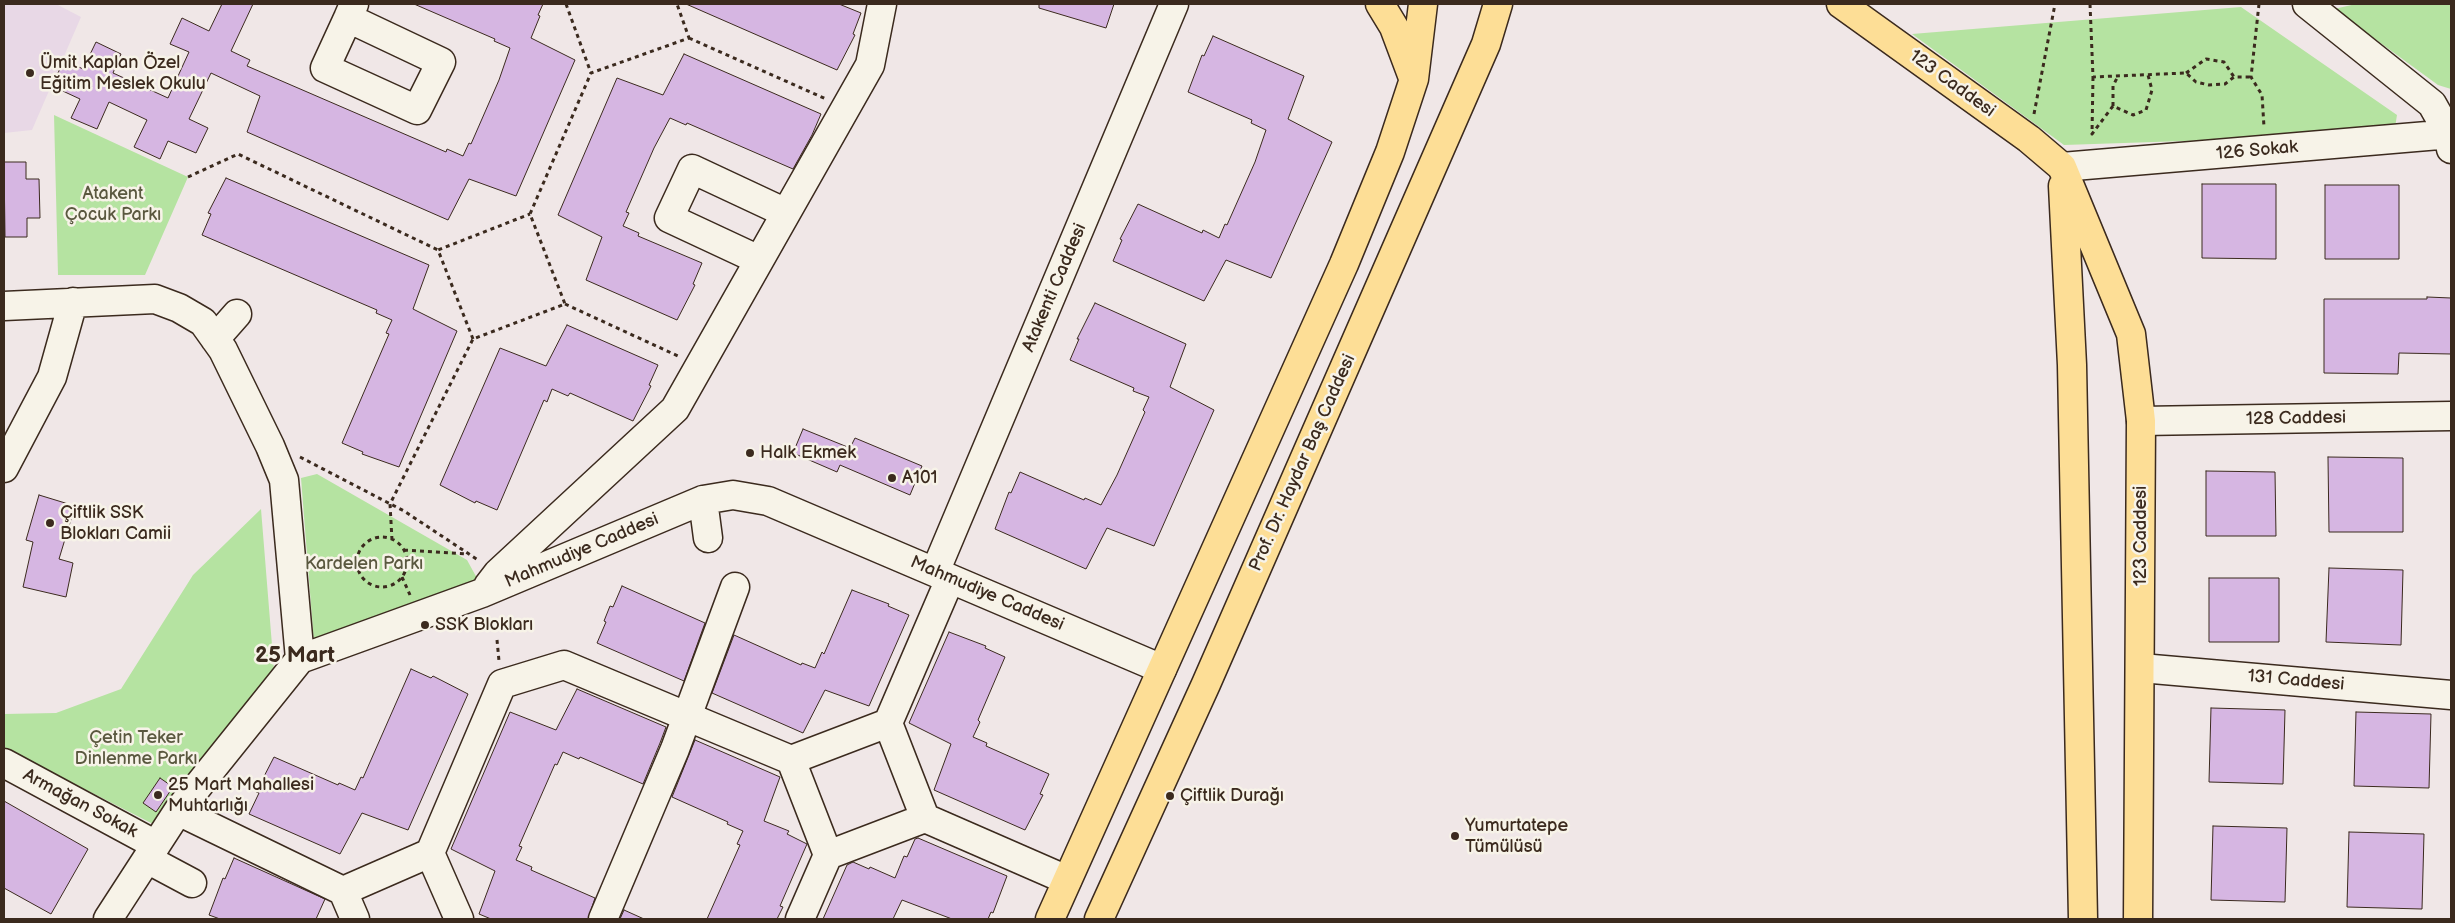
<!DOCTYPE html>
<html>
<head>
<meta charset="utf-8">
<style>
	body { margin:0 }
	#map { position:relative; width:2455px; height:923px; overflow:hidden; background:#f0e7e7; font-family:"Balsamiq Sans",sans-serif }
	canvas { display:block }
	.frame { position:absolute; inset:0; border:5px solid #3b2a1e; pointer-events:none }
</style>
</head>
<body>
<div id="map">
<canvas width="2455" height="923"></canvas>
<div class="frame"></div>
</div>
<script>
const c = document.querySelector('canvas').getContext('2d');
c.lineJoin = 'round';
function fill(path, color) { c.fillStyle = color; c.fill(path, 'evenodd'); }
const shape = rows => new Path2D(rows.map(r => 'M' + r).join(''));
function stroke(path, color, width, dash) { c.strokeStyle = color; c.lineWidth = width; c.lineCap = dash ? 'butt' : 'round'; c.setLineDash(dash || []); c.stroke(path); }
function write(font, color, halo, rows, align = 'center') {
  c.font = font + ' "Balsamiq Sans",sans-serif'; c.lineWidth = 5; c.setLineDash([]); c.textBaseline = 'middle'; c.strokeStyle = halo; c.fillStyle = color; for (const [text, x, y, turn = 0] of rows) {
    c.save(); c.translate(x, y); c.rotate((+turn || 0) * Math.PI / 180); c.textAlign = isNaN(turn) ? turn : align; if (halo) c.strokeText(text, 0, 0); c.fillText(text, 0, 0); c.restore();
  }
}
const built = shape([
	[4,4,56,4,81,17,32,130,4,133]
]);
const green = shape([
	[2356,4,2451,4,2451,89,2438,85,2334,9],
	[2241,7,2397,115,2394,134,2064,145,1912,34],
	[54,115,188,177,145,275,58,275],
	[317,474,467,560,478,580,314,643,301,478],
	[261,509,274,670,153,824,4,748,4,714,56,713,121,689,193,575]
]);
const building = shape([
	[222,4,253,4,231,51,250,60,247,66,446,152,447,149,463,156,469,143,471,144,499,80,510,48,494,41,495,39,414,4,543,4,538,15,540,16,531,38,575,60,516,196,469,179,448,220,247,132,260,96,211,73,189,119,208,128,196,153,168,141,160,159,134,147,147,120,109,102,97,129,71,118,80,99,52,86,64,60,83,69,96,42,121,54,113,73,168,98,189,52,170,44,182,18,209,31,222,4],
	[686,4,839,4,861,13,853,34,855,35,837,70,686,4],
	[1039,4,1114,4,1106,28,1039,8,1039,4],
	[1213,36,1304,76,1288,119,1332,142,1271,278,1226,260,1204,301,1113,261,1122,240,1120,239,1138,204,1202,233,1203,230,1219,238,1225,224,1227,225,1255,162,1266,130,1251,123,1252,120,1188,92,1202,55,1204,56,1213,36],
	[684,54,821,114,812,135,793,169,687,123,686,125,670,118,654,148,626,212,629,213,623,226,639,233,638,236,702,263,693,284,695,285,677,320,586,280,602,237,558,215,617,78,663,95,684,54],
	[4,162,26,162,26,179,39,179,40,218,27,218,27,237,5,237,4,162],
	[226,178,429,265,413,309,457,331,399,467,362,454,363,452,342,443,389,334,386,333,392,320,376,313,377,310,202,235,211,214,208,213,226,178],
	[2202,184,2276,184,2276,259,2202,258,2202,184],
	[2325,185,2399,185,2399,259,2325,259,2325,185],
	[2427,297,2451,298,2451,354,2399,353,2398,374,2324,373,2324,299,2427,299,2427,297],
	[1095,303,1186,344,1170,387,1214,410,1154,546,1107,528,1086,569,995,529,1009,492,1011,493,1020,472,1084,500,1085,498,1101,505,1117,475,1145,412,1143,410,1149,397,1133,391,1134,388,1070,360,1079,339,1077,339,1095,303],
	[567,325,658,365,649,385,651,386,633,421,570,393,568,396,552,389,547,402,544,400,497,510,476,501,475,503,440,485,500,348,546,366,567,325],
	[803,429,850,448,855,438,922,466,910,495,840,465,837,472,793,453,803,429],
	[2328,457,2403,458,2403,532,2329,532,2328,457],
	[2206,471,2275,472,2276,536,2206,536,2206,471],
	[39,495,75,506,59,559,73,563,66,597,23,587,33,542,26,540,39,495],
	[2329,568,2403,570,2401,645,2326,642,2329,568],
	[2209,578,2279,578,2279,642,2209,642,2209,578],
	[622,586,705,623,684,681,597,643,606,622,604,621,610,606,613,607,622,586],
	[852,590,889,604,888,606,909,615,869,706,825,690,803,733,712,693,734,635,801,665,802,663,815,668,822,652,824,654,852,590],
	[949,632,986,646,985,648,1005,657,978,720,980,722,973,737,987,743,986,746,1049,774,1040,794,1043,795,1025,830,934,790,951,744,909,723,949,632],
	[411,669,431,678,433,676,468,694,408,830,362,813,340,854,249,814,259,793,256,792,274,757,338,785,339,783,355,790,361,777,363,778,411,669],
	[577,689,666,727,660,743,643,784,580,757,579,759,563,752,557,765,555,764,519,846,522,847,516,860,532,867,531,870,595,898,588,919,491,919,479,914,495,871,451,849,510,712,556,730,577,689],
	[2211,708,2285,710,2283,784,2209,782,2211,708],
	[2356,712,2431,714,2429,788,2354,786,2356,712],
	[695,740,780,777,764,821,789,831,787,834,807,844,780,906,783,907,777,919,707,919,740,845,737,844,743,831,727,824,728,822,672,797,695,740],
	[160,778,173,787,156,812,143,803,160,778],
	[4,801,88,849,51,914,4,888,4,801],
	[2213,826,2287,828,2285,902,2211,900,2213,826],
	[2349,832,2424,834,2422,909,2347,907,2349,832],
	[918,838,1007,876,993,913,991,912,988,919,952,919,902,900,893,919,823,919,847,865,853,862,869,869,870,867,895,878,904,856,907,857,915,839,918,838],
	[234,858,325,899,316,919,220,919,209,915,223,878,225,879,234,858],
	[624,910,644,919,620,919,624,910]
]);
const path = shape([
	[566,4,591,73],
	[2090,4,2093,77,2186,73,2196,82,2209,85,2225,84,2234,77,2251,77],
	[2259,4,2251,77,2262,95,2264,127],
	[689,38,826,99],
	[2186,73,2206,59,2224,62,2234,77],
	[2093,77,2092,134,2113,106,2133,115,2146,110,2152,90,2148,75],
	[2113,106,2113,86,2118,76],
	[2034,114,2055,4],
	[188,177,238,154,438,250],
	[565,304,678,356],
	[473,339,438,250,530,214],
	[300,457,404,511,478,560],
	'357 562a25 25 0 1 1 50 0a25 25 0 1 1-50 0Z',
	[392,540,390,504,473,339,565,304,530,214,591,73,689,38,677,4],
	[404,550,468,554],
	[402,577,410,595],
	[497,640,499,661]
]);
const minor = shape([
	[2307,4,2432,104,2449,134,2451,149],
	[348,18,441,62,417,110,325,68,348,18,354,4],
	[2062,167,2451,134],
	[759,260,669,218,692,169,786,213],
	[4,306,155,299,179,308,203,322,223,350,270,446,284,480,300,659],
	[215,339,237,314],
	[2141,421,2451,416],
	[4,468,52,377,73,302],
	[703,500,708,538],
	[935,572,1174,4],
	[488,586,498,573,675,409,870,65,882,4],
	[2141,668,2451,695],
	[4,763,156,845],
	[178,811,343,891],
	[925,818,1067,880],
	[430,853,459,919],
	[828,855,791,760,888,723],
	[147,859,192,883],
	[108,919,178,811,300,659,482,593,703,500,733,495,768,501,1162,669],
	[355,919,343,891,430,853,502,684,564,665,791,760],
	[603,919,675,749,735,587],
	[800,919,828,855,925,818,888,723,950,579]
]);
const major = shape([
	[1380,4,1394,27,1412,75],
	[1841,4,2029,139,2062,167,2131,334,2141,421,2138,919],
	[2063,186,2072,365,2083,919],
	[1050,919,1344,264,1390,152,1414,79,1423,4],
	[1099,919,1206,684,1486,44,1498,4]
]);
const markers = [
	[30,73,5,"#3b2a1e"],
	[750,453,5,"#3b2a1e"],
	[892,478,5,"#3b2a1e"],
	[50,523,5,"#3b2a1e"],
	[425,625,5,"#3b2a1e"],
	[158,795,5,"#3b2a1e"],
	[1170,796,5,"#3b2a1e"],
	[1455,836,5,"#3b2a1e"]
];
const poiNames = [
	["Ümit Kaplan Özel",40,63],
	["Eğitim Meslek Okulu",40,84],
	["Halk Ekmek",760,453],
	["A101",902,478],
	["Çiftlik SSK",60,513],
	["Blokları Camii",60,534],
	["SSK Blokları",435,625],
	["25 Mart Mahallesi",168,785],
	["Muhtarlığı",168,806],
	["Çiftlik Durağı",1180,796],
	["Yumurtatepe",1465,826],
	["Tümülüsü",1465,847]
];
const streetNames = [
	["123 Caddesi",1952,84,36],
	["126 Sokak",2257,151,-5],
	["Atakenti Caddesi",1055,288,-67],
	["128 Caddesi",2296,419,-1],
	["Prof. Dr. Haydar Baş Caddesi",1303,463,-66],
	["123 Caddesi",2141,536,-90],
	["Mahmudiye Caddesi",582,551,-23],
	["Mahmudiye Caddesi",987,594,23],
	["131 Caddesi",2296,681,5],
	["Armağan Sokak",80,804,28]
];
const parkNames = [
	["Atakent",113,194],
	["Çocuk Parkı",113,215],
	["Kardelen Parkı",364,564],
	["Çetin Teker",136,738],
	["Dinlenme Parkı",136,759]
];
const districtNames = [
	["25 Mart",295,656]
];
fill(built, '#e8d8e6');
fill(green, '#b5e3a1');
fill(building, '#d6b6e2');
stroke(building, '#3b2a1e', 1);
stroke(minor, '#3b2a1e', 31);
stroke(major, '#3b2a1e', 31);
stroke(path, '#3b2a1e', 3, [4, 4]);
stroke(minor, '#f7f3e8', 28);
stroke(major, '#fdde96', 28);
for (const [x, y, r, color] of markers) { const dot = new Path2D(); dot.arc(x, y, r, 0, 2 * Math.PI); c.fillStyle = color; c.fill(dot); stroke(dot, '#f7f3e8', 2); }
write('18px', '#3b2a1e', '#f7f3e8', poiNames, 'left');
write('18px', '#3b2a1e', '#f7f3e8', streetNames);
write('18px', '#5a583f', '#f7f3e8', parkNames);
write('bold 22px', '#3b2a1e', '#f7f3e8', districtNames);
</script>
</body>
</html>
